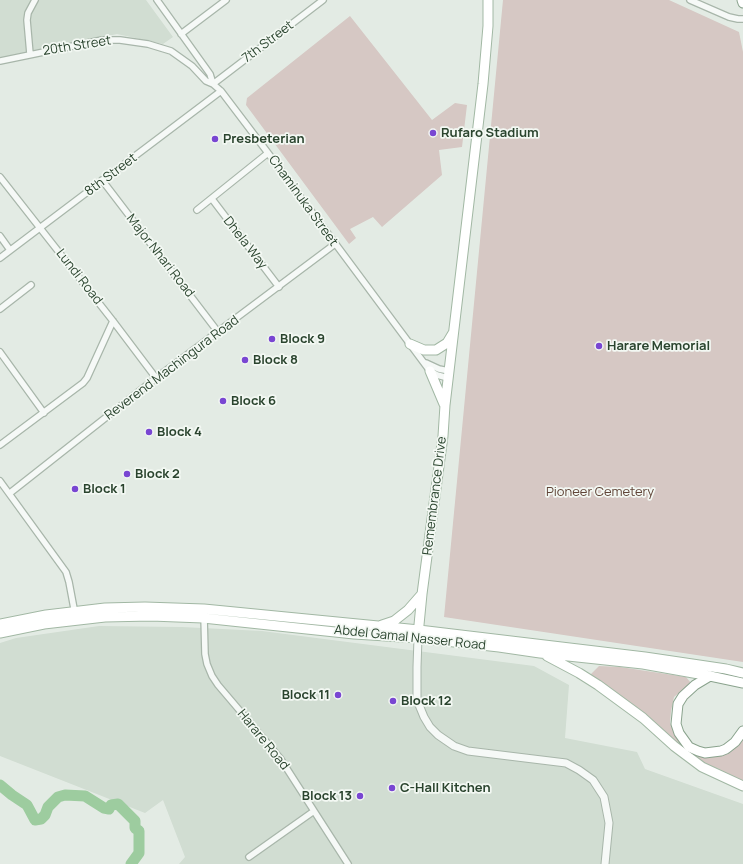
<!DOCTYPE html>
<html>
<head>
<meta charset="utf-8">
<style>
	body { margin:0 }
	canvas { display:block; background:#e3ebe4 }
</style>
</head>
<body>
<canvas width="743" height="864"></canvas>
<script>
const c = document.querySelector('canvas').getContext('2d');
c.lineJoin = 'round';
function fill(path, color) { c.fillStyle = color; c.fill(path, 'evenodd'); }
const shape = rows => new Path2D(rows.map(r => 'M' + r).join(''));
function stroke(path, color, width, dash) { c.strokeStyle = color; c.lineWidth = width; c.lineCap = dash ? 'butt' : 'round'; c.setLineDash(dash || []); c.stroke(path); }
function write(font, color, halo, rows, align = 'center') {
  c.font = font + ' Manrope,sans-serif'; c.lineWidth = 3.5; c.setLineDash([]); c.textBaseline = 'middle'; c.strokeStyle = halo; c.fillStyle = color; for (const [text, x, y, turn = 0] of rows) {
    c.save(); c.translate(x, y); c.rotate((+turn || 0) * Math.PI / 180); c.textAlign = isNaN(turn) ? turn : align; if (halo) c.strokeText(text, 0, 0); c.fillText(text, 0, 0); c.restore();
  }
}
const built = shape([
	[0,0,146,0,173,37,163,44,117,34,0,58],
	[99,626,182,627,262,631,534,666,569,685,565,738,637,752,645,769,743,804,743,864,179,864,185,857,163,800,145,813,0,756,0,643,16,638]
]);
const green = shape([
	[503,0,669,0,739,32,743,52,743,662,444,617],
	[350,16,432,120,455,103,467,105,462,147,439,150,442,175,382,227,373,217,350,229,356,238,349,244,246,105,247,98],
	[599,666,620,667,686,677,691,683,674,697,671,711,670,723,679,742,688,750,702,755,743,738,743,783,719,769,703,763,685,751,632,705,590,675]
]);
const river = shape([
	[0,785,12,795,27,805,35,820,41,819,45,815,48,807,58,797,65,795,85,796,104,808,109,809,111,805,118,804,135,821,135,828,139,831,139,853,131,864]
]);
const minor = shape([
	[157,0,210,74,213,84,221,91,268,153,430,371,437,375,448,378],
	[690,0,729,17,738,19,743,19],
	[181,34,226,0],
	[30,54,27,20,28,13,35,0],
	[0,61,102,40,120,40,148,44,171,51,192,66,206,81,213,84,323,0],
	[0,177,113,321,156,378],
	[102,180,218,332],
	[212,199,279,287],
	[197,210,268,153],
	[0,236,10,250],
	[0,258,221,91],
	[0,309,31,285],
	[0,352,44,413],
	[426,363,439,369,449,371],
	[0,445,83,383,87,378,113,321],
	[0,481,66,572,69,582,75,614],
	[10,493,156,378,335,244],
	[204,616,205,654,207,664,212,676,218,685,280,758,348,864],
	[249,857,314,811]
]);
const tertiary = shape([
	[418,638,417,667,417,700,424,717,430,727,438,735,454,746,468,751,566,763,579,770,593,780,604,797,609,823,605,864]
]);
const primary = shape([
	[410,344,424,350,436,350,447,343,453,333],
	[430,371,444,404],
	[0,624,46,615,105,608,145,607,204,609,419,630,645,657,726,669,743,673],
	[382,625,394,621,408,610,422,594],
	[0,633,44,624,105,617,151,616,203,618,354,634,418,638,499,647,540,653,643,664,710,676],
	[418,635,422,594,443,436,445,405,483,84,488,26,488,0],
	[547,656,579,673,598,685,643,718,674,746,702,767,743,786]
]);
const trunk = shape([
	[742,0,743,3],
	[743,683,710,676,695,685,683,696,678,704,676,724,679,733,689,747,698,751,705,753,721,751,726,749,735,742,743,731]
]);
const markers = [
	[433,133,4,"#7946d2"],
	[215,139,4,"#7946d2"],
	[272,339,4,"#7946d2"],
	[599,346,4,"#7946d2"],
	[245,360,4,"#7946d2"],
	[223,401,4,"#7946d2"],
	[149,432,4,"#7946d2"],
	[127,474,4,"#7946d2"],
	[75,489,4,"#7946d2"],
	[338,695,4,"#7946d2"],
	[393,701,4,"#7946d2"],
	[392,788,4,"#7946d2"],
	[360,796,4,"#7946d2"]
];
const streetNames = [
	["7th Street",268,42,-37],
	["20th Street",77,46,-9],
	["8th Street",111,175,-37],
	["Chaminuka Street",303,201,54],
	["Dhela Way",245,243,52],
	["Major Nhari Road",160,256,52],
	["Lundi Road",79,277,52],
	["Reverend Machingura Road",172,368,-37],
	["Remembrance Drive",435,496,-83],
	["Abdel Gamal Nasser Road",410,638,6],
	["Harare Road",263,740,51]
];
const poiNames = [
	["Rufaro Stadium",441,133],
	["Presbeterian",223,139],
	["Block 9",280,339],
	["Harare Memorial",607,346],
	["Block 8",253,360],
	["Block 6",231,401],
	["Block 4",157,432],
	["Block 2",135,474],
	["Block 1",83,489],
	["Block 11",330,695,"right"],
	["Block 12",401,701],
	["C-Hall Kitchen",400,788],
	["Block 13",352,796,"right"]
];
const parkNames = [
	["Pioneer Cemetery",600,492]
];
fill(built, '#d1ddd2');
fill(green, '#d6c8c4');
stroke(river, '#9dcc9f', 11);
stroke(minor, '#a8b6aa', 8);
stroke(tertiary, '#a8b6aa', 9);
stroke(primary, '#a2b8a4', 11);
stroke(trunk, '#8aa38d', 11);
stroke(minor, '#f6f9f7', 5.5);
stroke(tertiary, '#f6f9f7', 7);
stroke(primary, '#fff', 9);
stroke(trunk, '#fff', 9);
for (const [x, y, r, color] of markers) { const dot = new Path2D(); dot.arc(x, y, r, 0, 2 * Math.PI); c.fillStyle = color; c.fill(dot); stroke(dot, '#f3f8f3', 1.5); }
write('13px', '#2a442e', '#f3f8f3', streetNames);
write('bold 13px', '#2a442e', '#f3f8f3', poiNames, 'left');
write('13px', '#604437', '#f3f8f3', parkNames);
</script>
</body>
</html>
